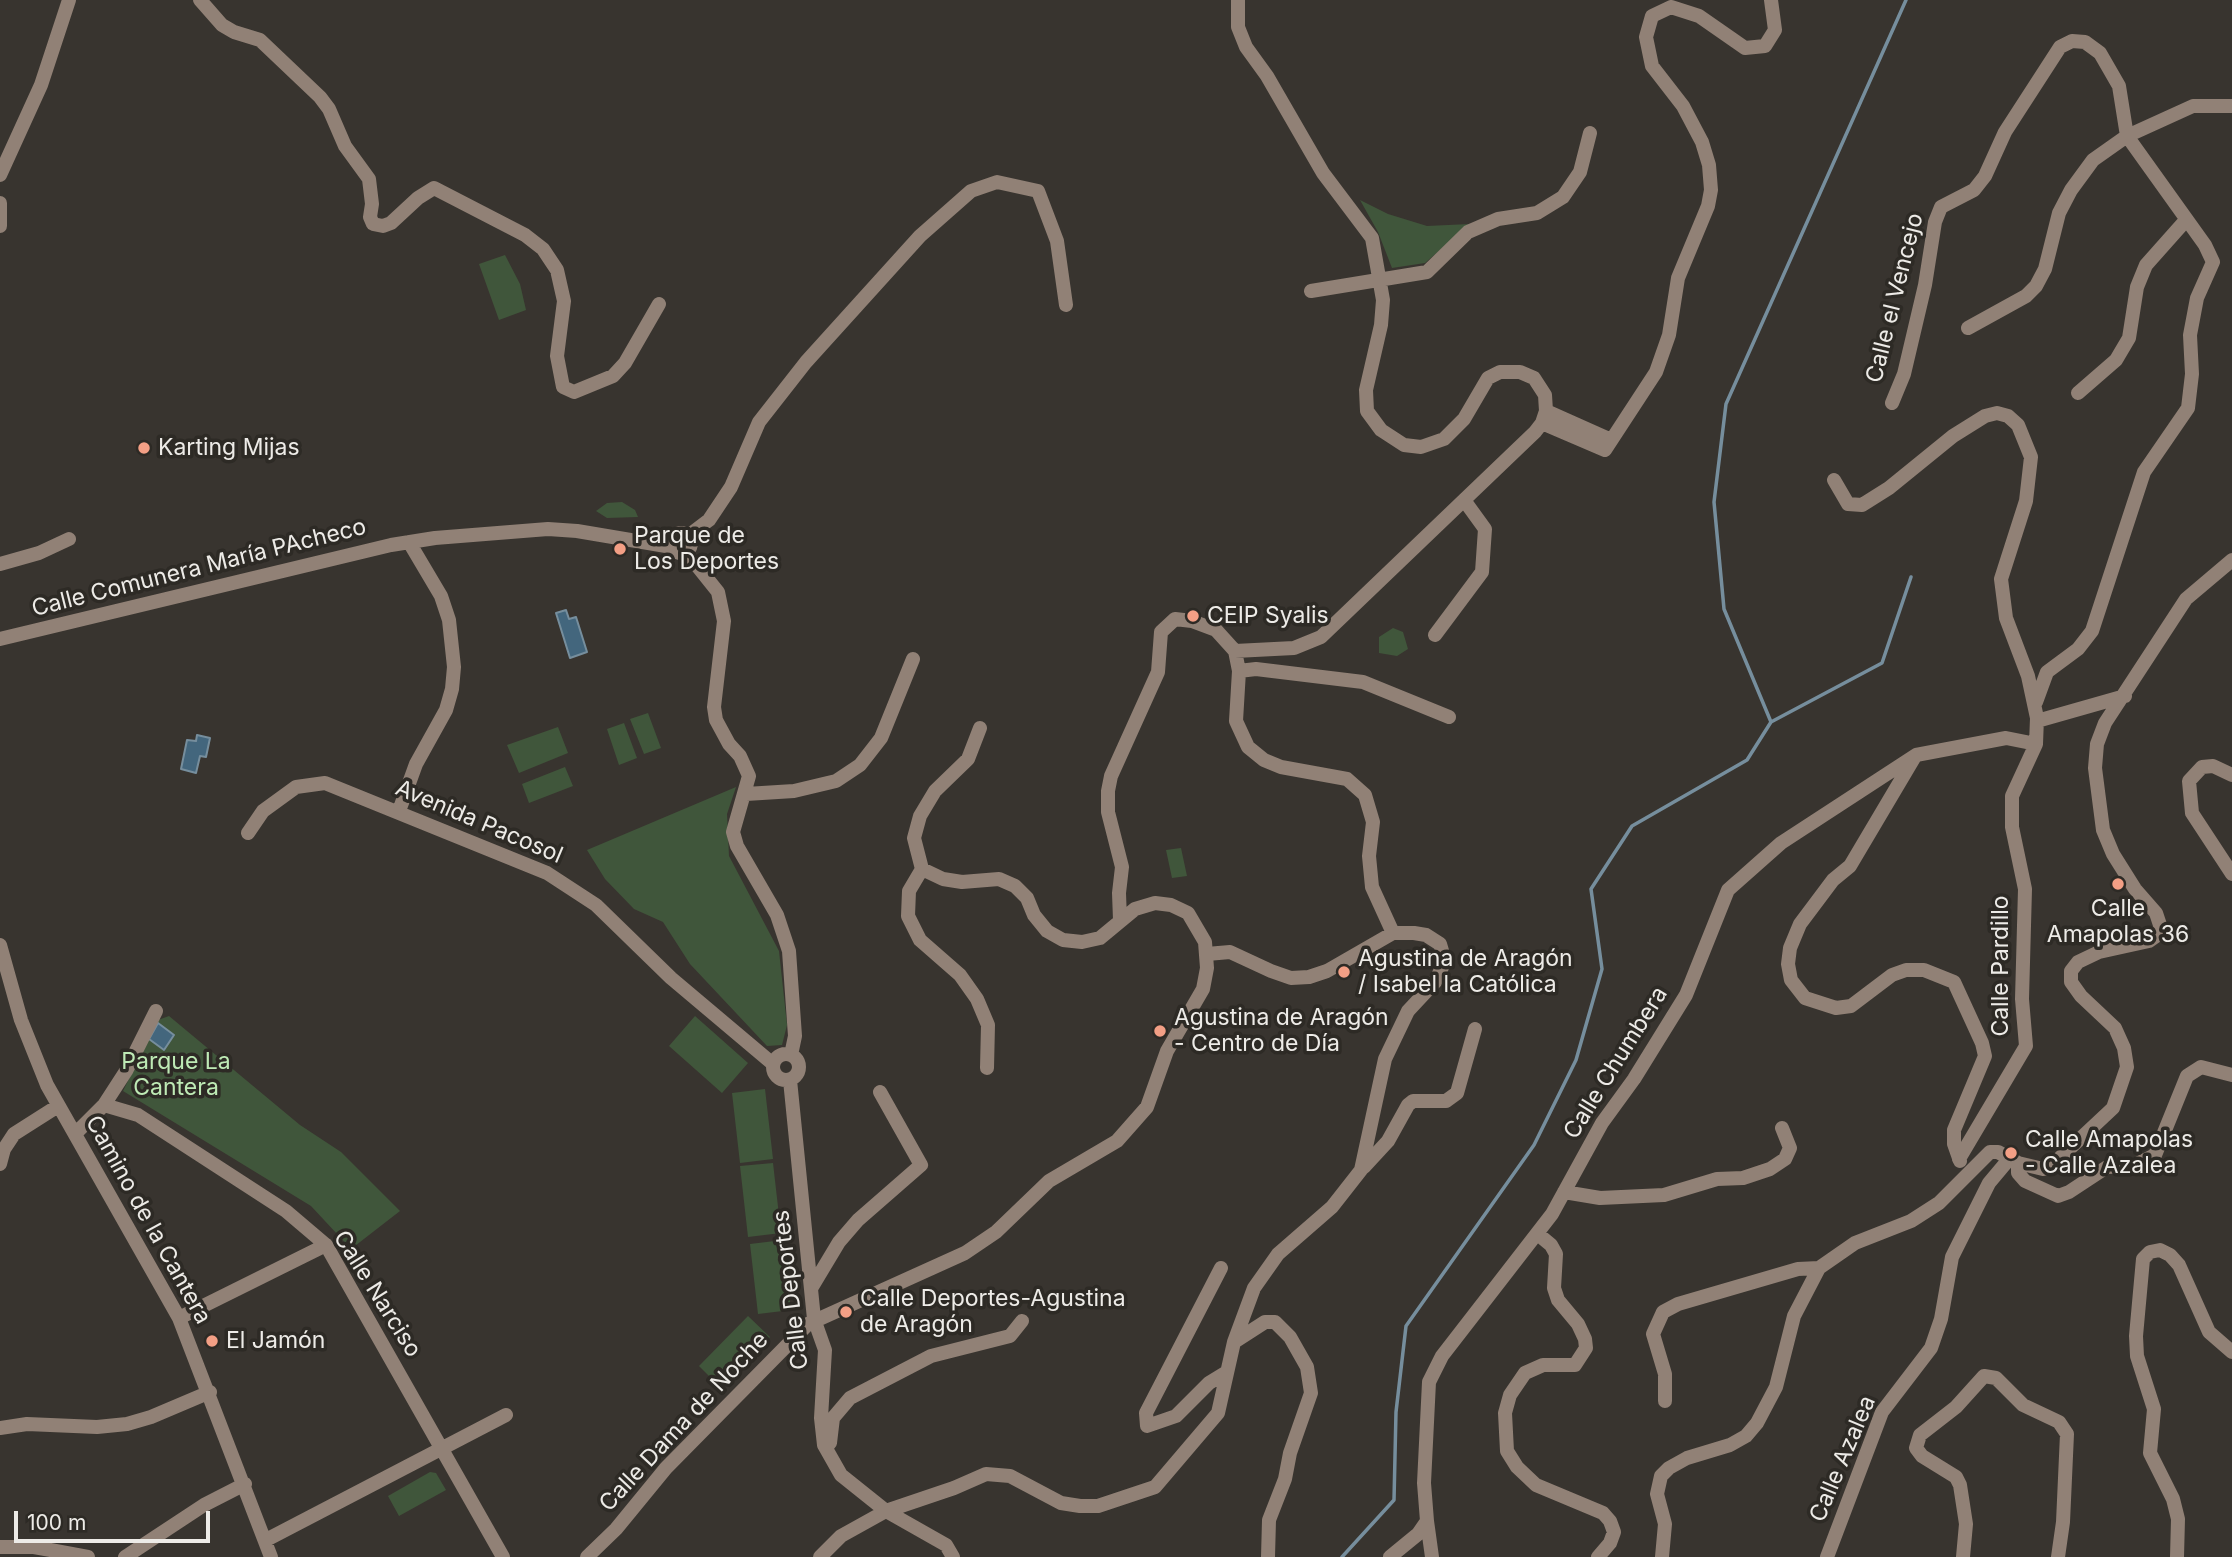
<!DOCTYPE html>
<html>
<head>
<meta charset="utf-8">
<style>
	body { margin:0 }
	#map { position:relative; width:2232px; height:1557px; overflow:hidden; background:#38342f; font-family:Inter,sans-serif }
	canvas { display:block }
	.scale { position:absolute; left:14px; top:1511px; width:196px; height:32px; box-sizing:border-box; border:4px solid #edebe7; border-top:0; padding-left:9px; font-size:21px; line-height:24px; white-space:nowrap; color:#edebe7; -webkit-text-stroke:5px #2d2a25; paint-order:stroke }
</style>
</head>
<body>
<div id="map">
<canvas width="2232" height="1557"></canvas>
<div class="scale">100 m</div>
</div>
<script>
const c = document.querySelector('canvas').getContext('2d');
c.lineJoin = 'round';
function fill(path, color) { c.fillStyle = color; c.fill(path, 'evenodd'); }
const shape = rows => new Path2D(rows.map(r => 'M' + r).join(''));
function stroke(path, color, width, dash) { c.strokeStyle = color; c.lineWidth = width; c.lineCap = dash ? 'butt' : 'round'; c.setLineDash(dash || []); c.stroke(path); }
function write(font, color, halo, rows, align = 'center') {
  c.font = font + ' Inter,sans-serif'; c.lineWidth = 7; c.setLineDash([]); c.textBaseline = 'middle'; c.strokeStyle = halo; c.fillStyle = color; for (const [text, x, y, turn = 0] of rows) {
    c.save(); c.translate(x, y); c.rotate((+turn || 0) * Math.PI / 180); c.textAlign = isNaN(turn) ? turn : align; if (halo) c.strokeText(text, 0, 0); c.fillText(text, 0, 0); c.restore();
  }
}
const green = shape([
	[1360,200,1388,214,1427,226,1470,224,1425,263,1392,268,1378,232],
	[505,255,520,284,526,310,499,320,479,264],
	[622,502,635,510,638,517,607,518,596,511,607,503],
	[1393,628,1403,632,1408,649,1397,656,1379,653,1379,637],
	[648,713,661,748,644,754,630,719],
	[624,723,637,758,619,765,607,729],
	[558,727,568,753,519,773,507,745],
	[565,767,573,786,529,803,522,784],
	[736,787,727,814,729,856,779,951,787,1025,782,1045,767,1046,690,964,663,922,634,909,605,879,587,850],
	[1181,848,1187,876,1172,878,1166,850],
	[169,1016,300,1125,341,1152,400,1211,351,1249,311,1206,123,1091,158,1020],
	[695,1016,748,1063,722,1093,669,1046],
	[765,1089,773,1159,740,1163,732,1093],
	[773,1163,781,1233,748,1237,740,1166],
	[783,1240,791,1310,758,1314,750,1244],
	[748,1316,770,1337,721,1388,699,1366],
	[430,1472,436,1473,446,1490,399,1516,388,1496]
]);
const water = shape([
	[566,610,569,619,576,617,587,652,570,658,556,613,566,610],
	[197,735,210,738,206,757,200,756,196,773,181,769,187,740,196,741,197,735],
	[158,1023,174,1035,164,1050,149,1039,158,1023]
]);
const stream = shape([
	[1771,722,1724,609,1714,502,1726,404,1906,0],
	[1342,1557,1394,1500,1396,1412,1406,1326,1534,1145,1576,1060,1602,969,1591,889,1632,826,1747,760,1771,722,1882,663,1911,577]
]);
const street = shape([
	[200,0,222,25,234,32,260,40,320,97,329,109,345,146,369,179,372,204,370,217,373,224,383,226,391,223,418,198,434,188,525,235,543,249,557,270,564,301,557,356,563,387,574,392,613,376,625,363,659,304],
	[0,175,41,85,69,0],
	[0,203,0,226],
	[1311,291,1427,272,1468,232,1498,219,1537,213,1563,197,1580,172,1590,133],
	[1968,328,2026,296,2036,286,2045,269,2059,213,2071,190,2093,160,2127,136,2193,106,2232,106],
	[2078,393,2116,360,2129,338,2137,287,2146,265,2186,220],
	[1892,403,1904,374,1925,285,1935,222,1941,207,1974,190,1985,176,2005,132,2060,47,2072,41,2085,42,2100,53,2119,86,2127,136,2205,245,2213,262,2197,298,2190,335,2192,374,2188,408,2144,472,2092,631,2078,649,2047,672,2036,702],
	[1546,411,1611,440],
	[1542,423,1605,450,1656,372,1669,335,1678,278,1708,206,1711,190,1709,165,1702,142,1683,106,1652,66,1646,37,1652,16,1671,7,1699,16,1745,48,1765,46,1775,30,1771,0],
	[1834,480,1848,504,1862,505,1889,488,1953,436,1985,416,1997,413,2008,416,2018,425,2031,457,2026,501,2001,579,2006,618,2028,676,2037,718,2036,744,2012,796,2012,827,2025,889,2022,999,2026,1046,1959,1159],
	'671 543a10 10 0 1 1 20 0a10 10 0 1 1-20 0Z',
	[688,536,709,520,731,487,759,422,806,362,920,236,971,191,997,182,1038,191,1057,241,1066,305],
	[686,552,718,592,724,621,714,707,716,720,729,744,740,756,749,776,733,832,737,846,777,915,789,951,795,1036,791,1055],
	[0,564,39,553,69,539],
	[1435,635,1482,572,1485,529,1464,500],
	[0,639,391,545,435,538,548,529,577,531,672,547],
	[1235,651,1294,648,1321,637,1535,432,1542,423,1546,411,1545,395,1534,378,1520,372,1500,372,1488,378,1464,419,1444,439,1421,447,1404,445,1381,430,1367,411,1366,390,1381,325,1383,300,1372,238,1323,173,1267,76,1246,47,1238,27,1238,0],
	[1239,671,1256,669,1363,682,1449,717],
	[2037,721,2125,696],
	[980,728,968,759,935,791,920,816,914,838,922,869,909,891,908,916,920,940,960,975,977,999,988,1025,987,1068],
	[1914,758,1850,866,1833,880,1800,924,1790,948,1788,964,1791,980,1805,998,1836,1008,1851,1006,1892,975,1906,970,1924,970,1954,982,1982,1043,1985,1056,1954,1130,1954,1144,1960,1161],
	[2232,775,2213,766,2202,767,2189,781,2192,813,2232,874],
	[746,794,794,791,836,781,860,765,881,738,913,659],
	[399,811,416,764,446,710,452,689,454,667,449,620,441,596,409,542],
	[248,833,263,811,296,787,325,783,547,873,596,905,671,978,773,1064],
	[1120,920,1119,893,1122,867,1108,812,1108,791,1111,776,1158,672,1161,632,1175,619,1192,621,1216,630,1235,651,1239,671,1236,721,1248,747,1264,760,1281,767,1347,779,1365,795,1373,822,1369,856,1372,887,1393,933],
	[0,945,21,1020,47,1085,179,1318,271,1557],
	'773 1067a13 13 0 1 1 26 0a13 13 0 1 1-26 0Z',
	[790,1080,814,1319,825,1350,821,1418,824,1445,841,1475,886,1511,946,1545,953,1557],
	[104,1105,138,1115,286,1211,326,1245,503,1557],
	[75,1134,104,1105,126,1071,156,1011],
	[2018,1163,2018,1173,2025,1181,2058,1196,2069,1192,2107,1167,2133,1166,2155,1155,2187,1076,2201,1067,2232,1075],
	[0,1164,4,1149,14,1134,58,1106],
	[1364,1167,1388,1141,1408,1105,1413,1101,1446,1101,1457,1093,1475,1029],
	[1564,1192,1600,1198,1664,1195,1717,1179,1743,1178,1770,1169,1785,1159,1790,1148,1782,1128],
	[1539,1235,1551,1245,1556,1254,1554,1288,1558,1300,1578,1324,1585,1339,1586,1348,1575,1365,1543,1365,1525,1373,1510,1395,1505,1413,1507,1451,1517,1467,1536,1485,1603,1513,1610,1521,1614,1532,1610,1543,1598,1557],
	[1221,1268,1146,1413,1147,1426,1176,1416,1209,1383,1227,1372],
	[812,1287,839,1242,858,1220,921,1165,880,1092],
	[179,1318,326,1245],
	[1234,1342,1265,1322,1275,1322,1290,1337,1307,1367,1311,1393,1290,1453,1285,1479,1269,1520,1268,1557],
	[1665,1401,1665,1374,1653,1334,1663,1312,1678,1304,1798,1269,1819,1268,1855,1243,1911,1221,1939,1203,1990,1152,1998,1152,2018,1163,2043,1169,2050,1167,2113,1108,2127,1067,2124,1048,2115,1028,2081,996,2071,982,2071,971,2078,962,2099,952,2149,941,2159,934,2160,925,2156,913,2135,889,2113,854,2103,830,2095,768,2097,744,2105,723,2186,599,2232,560],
	[0,1428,27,1424,97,1427,127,1424,151,1417,210,1392],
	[830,1443,833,1418,850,1398,931,1356,1010,1336,1022,1321],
	[1427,1521,1432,1557],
	[266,1540,506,1415],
	[0,1547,34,1547,88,1557],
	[125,1557,204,1505,245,1484],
	[587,1557,616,1529,666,1468,808,1324,965,1253,996,1232,1049,1181,1117,1141,1147,1107,1167,1051,1203,989,1207,968,1205,942,1188,913,1171,905,1155,903,1135,909,1100,938,1082,942,1063,940,1047,931,1034,915,1027,898,1015,886,999,879,962,882,943,879,922,869],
	[820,1557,841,1536,886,1511,954,1488,986,1474,1010,1476,1061,1503,1080,1506,1098,1506,1155,1487,1218,1413,1234,1342,1254,1288,1278,1254,1332,1207,1361,1170,1385,1059,1408,1011,1435,982,1445,961,1440,944,1426,935,1414,933,1393,933,1327,971,1309,977,1291,978,1271,971,1230,952,1207,954],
	[1390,1557,1418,1534,1427,1521,1424,1483,1429,1382,1442,1356,1552,1214,1602,1123,1634,1079,1686,995,1728,890,1781,843,1916,755,2006,738,2036,744],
	[1662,1557,1665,1524,1657,1494,1661,1476,1669,1468,1687,1458,1730,1445,1746,1436,1757,1423,1776,1387,1794,1316,1819,1268],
	[1827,1557,1882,1412,1931,1348,1941,1319,1952,1257,1989,1183,2010,1158],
	[1963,1557,1966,1524,1960,1485,1956,1477,1922,1456,1916,1448,1920,1435,1956,1407,1984,1376,1996,1378,2023,1405,2059,1422,2067,1434,2063,1522,2058,1557],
	[2177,1557,2178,1519,2173,1499,2150,1453,2154,1409,2137,1356,2136,1336,2143,1259,2150,1252,2160,1250,2170,1255,2179,1265,2209,1332,2232,1352]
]);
const markers = [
	[144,448,7,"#f39f85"],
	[620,549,7,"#f39f85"],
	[1193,616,7,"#f39f85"],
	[2118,884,7,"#f39f85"],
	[1344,972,7,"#f39f85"],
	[1160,1031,7,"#f39f85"],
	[2011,1153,7,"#f39f85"],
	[846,1312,7,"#f39f85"],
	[212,1341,7,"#f39f85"]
];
const streetNames = [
	["Calle el Vencejo",1895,298,-76],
	["Calle Comunera María PAcheco",199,568,-14],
	["Avenida Pacosol",479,822,23],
	["Calle Pardillo",2001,966,-90],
	["Calle Chumbera",1616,1063,-58],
	["Camino de la Cantera",148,1220,61],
	["Calle Deportes",791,1290,-97],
	["Calle Narciso",377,1294,58],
	["Calle Dama de Noche",684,1422,-47],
	["Calle Azalea",1843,1459,-67]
];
const poiNames = [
	["Karting Mijas",158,448],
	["Parque de",634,536],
	["Los Deportes",634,562],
	["CEIP Syalis",1207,616],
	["Calle",2118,909,"center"],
	["Amapolas 36",2118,935,"center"],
	["Agustina de Aragón",1358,959],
	["/ Isabel la Católica",1358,985],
	["Agustina de Aragón",1174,1018],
	["- Centro de Día",1174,1044],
	["Calle Amapolas",2025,1140],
	["- Calle Azalea",2025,1166],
	["Calle Deportes-Agustina",860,1299],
	["de Aragón",860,1325],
	["El Jamón",226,1341]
];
const parkNames = [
	["Parque La",176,1062],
	["Cantera",176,1088]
];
fill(green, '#40563b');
fill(water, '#43667d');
stroke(water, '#768e9d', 2);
stroke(stream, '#768e9d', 3.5);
stroke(street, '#918176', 14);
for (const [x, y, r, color] of markers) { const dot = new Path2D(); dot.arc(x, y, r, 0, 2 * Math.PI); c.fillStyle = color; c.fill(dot); stroke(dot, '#2d2a25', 2.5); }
write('23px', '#edebe7', '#2d2a25', streetNames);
write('23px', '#edebe7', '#2d2a25', poiNames, 'left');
write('23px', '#beeab5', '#2d2a25', parkNames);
</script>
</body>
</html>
